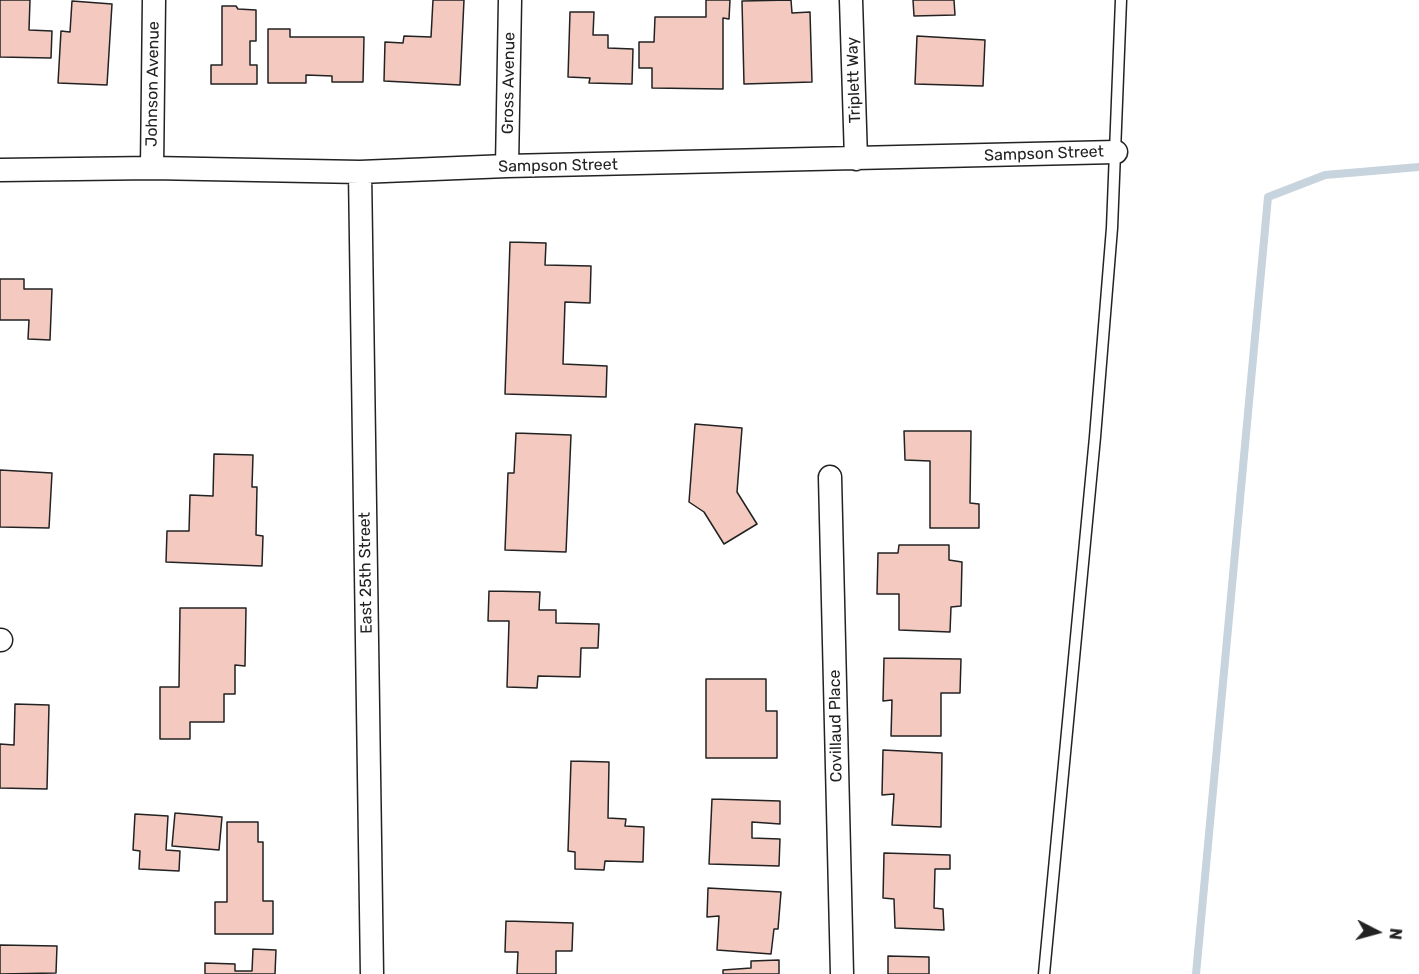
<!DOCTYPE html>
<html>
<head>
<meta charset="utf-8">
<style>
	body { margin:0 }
	#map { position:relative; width:1419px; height:974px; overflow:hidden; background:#fff; font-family:Rubik,sans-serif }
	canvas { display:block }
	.north { position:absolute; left:1347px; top:902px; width:60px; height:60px; -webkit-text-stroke:4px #fff; paint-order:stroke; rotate:96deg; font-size:16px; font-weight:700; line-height:24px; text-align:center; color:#222 }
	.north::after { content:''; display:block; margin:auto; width:21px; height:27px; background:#222; clip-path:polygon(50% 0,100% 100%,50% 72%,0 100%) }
</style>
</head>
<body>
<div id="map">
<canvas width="1419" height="974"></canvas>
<div class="north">N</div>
</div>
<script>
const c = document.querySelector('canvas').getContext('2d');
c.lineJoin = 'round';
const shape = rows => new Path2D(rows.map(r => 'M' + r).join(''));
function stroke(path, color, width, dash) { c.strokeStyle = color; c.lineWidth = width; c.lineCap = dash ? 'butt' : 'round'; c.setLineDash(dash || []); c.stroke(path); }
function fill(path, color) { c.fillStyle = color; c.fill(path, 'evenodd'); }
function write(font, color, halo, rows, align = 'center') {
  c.font = font + ' Rubik,sans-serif'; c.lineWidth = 4.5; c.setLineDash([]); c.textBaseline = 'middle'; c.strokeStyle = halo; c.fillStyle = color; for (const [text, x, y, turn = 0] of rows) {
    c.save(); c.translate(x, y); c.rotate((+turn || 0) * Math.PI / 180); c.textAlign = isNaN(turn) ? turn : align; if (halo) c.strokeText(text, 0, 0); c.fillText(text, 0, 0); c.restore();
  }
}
const stream = shape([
	[1196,974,1268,197,1325,175,1419,167]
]);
const building = shape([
	[0,0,30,0,29,30,52,31,51,58,0,57,0,0],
	[433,0,464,0,460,85,384,81,385,42,403,43,404,36,431,37,433,0],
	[706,0,730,0,729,19,723,18,723,89,652,88,652,68,639,68,639,42,654,42,655,17,706,17,706,0],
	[791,0,792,13,810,12,812,82,744,84,742,1,791,0],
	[913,0,954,0,955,15,914,16,913,0],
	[72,1,112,4,107,85,58,83,61,31,70,32,72,1],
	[222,6,236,6,238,9,256,10,256,41,250,41,250,65,257,65,257,84,211,84,211,65,222,65,222,6],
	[570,12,594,12,593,35,608,35,608,48,633,49,632,84,589,83,590,78,568,77,570,12],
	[268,29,290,29,290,37,364,37,363,82,332,82,332,76,306,75,306,83,268,83,268,29],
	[917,36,985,40,983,86,915,84,917,36],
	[510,242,546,243,545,265,591,266,590,303,565,302,563,364,607,366,606,397,505,394,510,242],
	[0,279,24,279,24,289,52,289,50,340,28,339,29,320,0,320,0,279],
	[695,424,742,428,737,492,757,524,724,544,704,512,689,502,695,424],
	[904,431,971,431,970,503,979,504,979,528,930,528,930,461,905,460,904,431],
	[516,433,571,435,566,552,505,550,508,473,514,473,516,433],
	[214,454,253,455,252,487,257,487,256,535,263,536,262,566,166,562,167,531,189,531,190,495,213,496,214,454],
	[0,470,52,473,49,528,0,527,0,470],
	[899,545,949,545,949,560,962,562,961,606,951,607,950,632,899,630,899,594,877,594,878,553,898,553,899,545],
	[489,591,540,592,539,610,556,610,556,623,599,624,598,648,581,648,580,677,538,676,537,688,507,687,509,621,488,621,489,591],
	[180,608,246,608,245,666,235,665,235,694,224,694,224,722,190,722,190,739,160,739,160,687,179,687,180,608],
	[884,658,961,659,960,693,941,693,941,736,891,736,892,700,883,701,884,658],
	[706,679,766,679,766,711,777,711,777,758,706,758,706,679],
	[15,704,49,705,47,789,0,788,0,744,14,745,15,704],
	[883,750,942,753,941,827,892,825,894,794,882,795,883,750],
	[571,761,609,762,608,818,626,819,625,826,644,827,643,862,605,861,604,870,575,869,575,852,568,851,571,761],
	[712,799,780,801,780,824,752,822,752,838,780,839,779,866,709,864,712,799],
	[175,813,222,817,219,850,172,846,175,813],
	[135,814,168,816,166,850,180,851,179,871,139,869,140,851,133,850,135,814],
	[227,822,258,822,258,842,263,842,263,901,273,901,273,934,215,934,215,902,227,902,227,822],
	[884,853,950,855,950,869,935,869,934,908,943,909,944,930,895,928,894,899,883,898,884,853],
	[708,888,781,892,778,929,774,929,771,954,717,950,719,916,707,917,708,888],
	[506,921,573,923,572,951,556,951,556,974,517,974,518,952,505,952,506,921],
	[0,945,57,946,56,973,0,974,0,945],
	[253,949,276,950,275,974,205,974,205,963,235,964,235,971,252,971,253,949],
	[888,956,929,957,929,974,888,974,888,956],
	[779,960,779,974,723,974,723,970,751,968,751,961,779,960]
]);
const lane = shape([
	[1044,974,1095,437,1112,228,1121,0]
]);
const street = shape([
	[851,0,856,159],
	[507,166,510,0],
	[152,168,154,0],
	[0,170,152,168,360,172,507,166,1116,152],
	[360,172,372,974],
	[830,477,842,974],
	[0,640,1,640]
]);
const streetNames = [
	["Triplett Way",854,80,-92],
	["Gross Avenue",509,83,-89],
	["Johnson Avenue",153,84,-89],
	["Sampson Street",1044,154,-2],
	["Sampson Street",558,166,-1],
	["East 25th Street",366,573,-91],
	["Covillaud Place",836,726,-91]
];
stroke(stream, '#c7d3dd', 8);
fill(building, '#f3c9c0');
stroke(building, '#222', 1.5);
stroke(lane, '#222', 13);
stroke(street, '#222', 25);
stroke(lane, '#fff', 10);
stroke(street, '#fff', 22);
write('16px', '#222', '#fff', streetNames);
</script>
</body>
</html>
